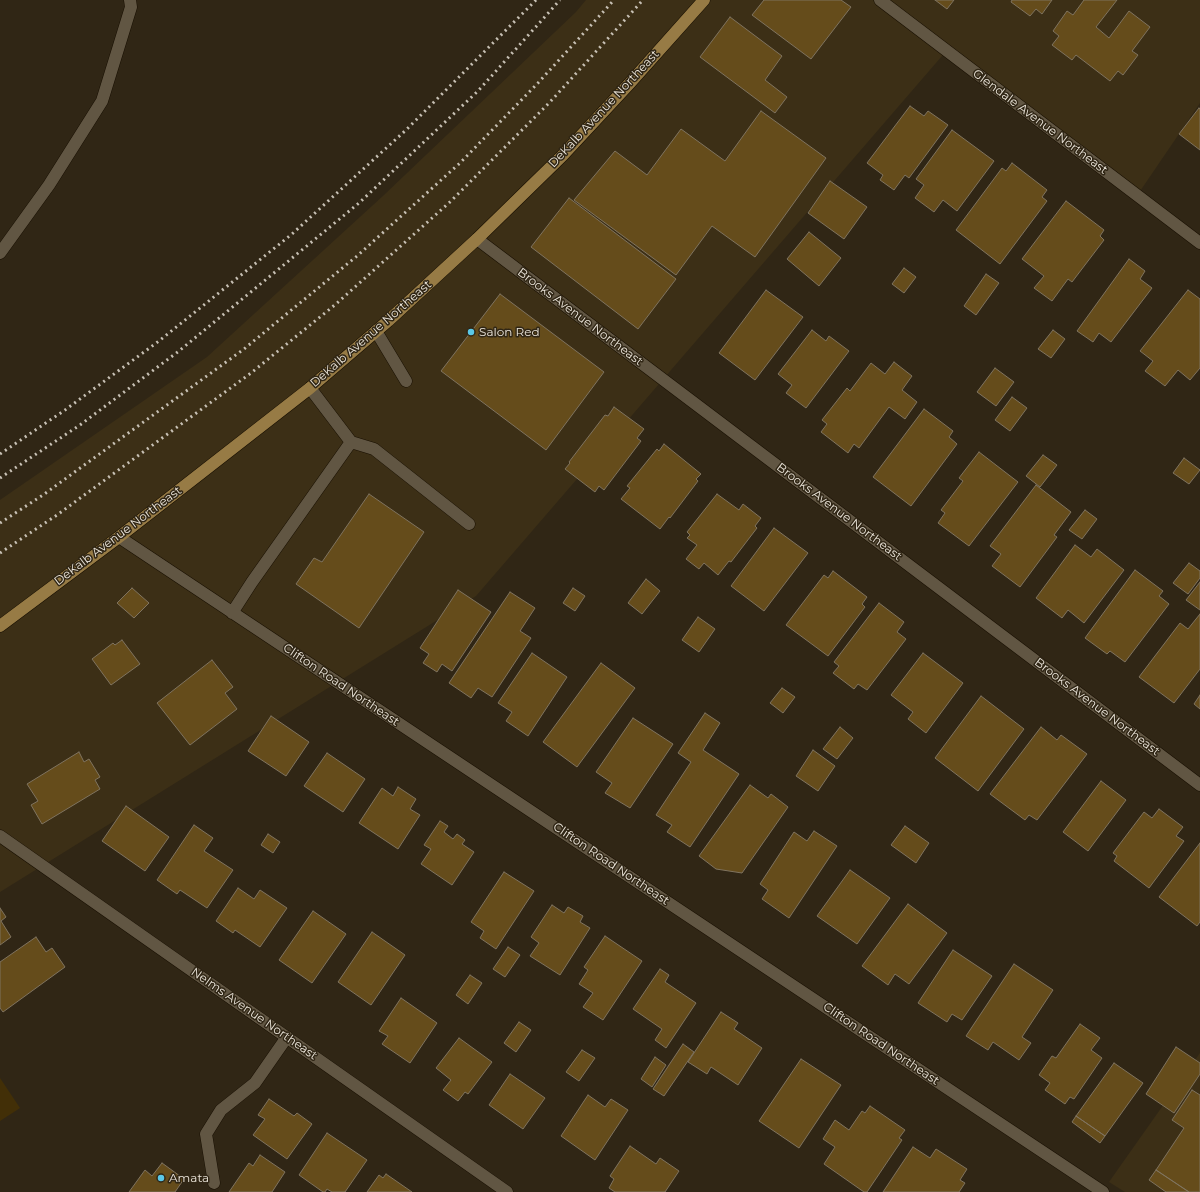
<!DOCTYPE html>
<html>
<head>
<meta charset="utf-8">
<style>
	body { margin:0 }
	canvas { display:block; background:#302615 }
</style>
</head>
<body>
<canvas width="1200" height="1192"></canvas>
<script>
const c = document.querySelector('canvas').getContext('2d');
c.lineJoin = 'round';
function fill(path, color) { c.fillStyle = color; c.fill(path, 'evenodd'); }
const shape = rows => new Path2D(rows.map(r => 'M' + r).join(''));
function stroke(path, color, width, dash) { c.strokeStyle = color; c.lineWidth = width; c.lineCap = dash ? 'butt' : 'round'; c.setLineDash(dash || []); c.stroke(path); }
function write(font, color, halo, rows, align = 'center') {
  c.font = font + ' Montserrat,sans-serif'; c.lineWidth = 3; c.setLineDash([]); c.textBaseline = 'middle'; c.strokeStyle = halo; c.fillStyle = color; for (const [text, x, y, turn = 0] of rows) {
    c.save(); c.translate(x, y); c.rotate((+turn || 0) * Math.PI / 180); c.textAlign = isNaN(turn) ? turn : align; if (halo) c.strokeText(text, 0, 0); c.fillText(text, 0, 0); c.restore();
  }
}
const built = shape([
	[586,0,1200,0,1200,103,1134,200,948,49,476,596,0,892,0,500,207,357,384,195,576,12],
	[1200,1053,1200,1192,1125,1192,1109,1182]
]);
const green = shape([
	[0,1078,20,1108,0,1121]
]);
const building = shape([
	[764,0,841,0,851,7,811,59,752,15,764,0],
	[935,0,954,0,947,9,935,0],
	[1012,0,1052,0,1042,14,1036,9,1030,16,1011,2,1012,0],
	[1084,0,1117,0,1096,27,1109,38,1129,11,1150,27,1132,51,1138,55,1123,75,1118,71,1110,81,1076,55,1072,60,1052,45,1059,36,1053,31,1067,11,1073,15,1084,0],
	[730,17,782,56,765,80,787,97,775,113,700,57,730,17],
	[910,106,924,116,928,111,948,125,909,178,905,175,894,190,880,180,883,175,867,163,910,106],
	[1199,108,1200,109,1200,150,1179,134,1199,108],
	[761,111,826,158,755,257,712,226,676,275,574,200,615,151,647,175,681,129,725,161,761,111],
	[952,130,994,161,957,211,943,200,934,212,915,198,924,185,916,179,952,130],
	[1012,163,1047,190,1042,197,1047,201,1000,264,956,230,1002,168,1006,171,1012,163],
	[830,181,867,207,844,239,808,213,830,181],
	[569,198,676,279,638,329,531,247,569,198],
	[1066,201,1104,230,1100,236,1104,240,1072,282,1068,279,1052,301,1034,288,1044,276,1022,259,1066,201],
	[809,232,841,258,819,286,787,259,809,232],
	[1129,259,1145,271,1140,279,1152,288,1111,342,1099,333,1093,342,1077,331,1129,259],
	[904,268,916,277,904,293,892,284,904,268],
	[986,274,999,283,976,315,964,306,986,274],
	[766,290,803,317,755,380,719,353,766,290],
	[1188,290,1200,299,1200,368,1190,380,1178,370,1165,386,1145,371,1153,361,1140,351,1188,290],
	[500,294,604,372,546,450,441,371,500,294],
	[812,330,826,341,829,336,849,351,806,408,786,393,792,385,778,374,812,330],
	[1053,330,1065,339,1051,358,1038,349,1053,330],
	[894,362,912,376,902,390,917,402,905,419,889,407,859,448,854,444,848,453,821,432,827,424,822,420,847,388,850,391,871,363,885,374,894,362],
	[995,368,1014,382,996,406,977,392,995,368],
	[1012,397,1027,408,1010,431,995,420,1012,397],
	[614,407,644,429,637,438,641,441,604,490,599,486,595,492,565,469,570,463,569,462,605,415,608,416,614,407],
	[924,409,953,431,949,437,957,444,911,506,873,477,924,409],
	[664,444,701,474,696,479,698,481,670,518,669,517,660,529,621,499,630,488,627,486,657,449,659,451,664,444],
	[979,452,1018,482,969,546,938,523,945,513,941,510,963,481,959,478,979,452],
	[1043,455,1057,465,1040,487,1026,476,1043,455],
	[1184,458,1200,470,1189,484,1173,473,1184,458],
	[1036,485,1071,512,1054,535,1057,537,1020,587,992,566,1001,554,990,546,1036,485],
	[369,494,424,532,359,628,296,584,314,558,322,562,369,494],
	[717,494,739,510,743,504,761,518,755,526,757,528,731,562,729,561,718,575,704,563,699,569,686,559,697,545,687,538,690,535,687,532,717,494],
	[1085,510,1097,519,1082,539,1069,530,1085,510],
	[774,528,808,553,764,611,731,586,774,528],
	[1075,545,1091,557,1097,549,1124,570,1084,623,1068,610,1062,618,1036,598,1075,545],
	[1189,563,1200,571,1200,578,1188,594,1173,583,1189,563],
	[1135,570,1163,591,1159,596,1169,604,1125,662,1110,651,1107,654,1085,638,1135,570],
	[833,571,867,597,862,604,865,607,828,656,786,625,824,575,828,578,833,571],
	[646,579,660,591,642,614,628,603,646,579],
	[1200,582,1200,610,1186,600,1200,582],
	[132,588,149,603,134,618,117,603,132,588],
	[573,588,585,596,575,611,563,603,573,588],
	[458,590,491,612,452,671,442,664,437,672,423,663,429,654,420,648,458,590],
	[510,592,535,608,520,631,531,638,492,697,478,688,471,698,449,683,510,592],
	[879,603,904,622,897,632,906,639,867,690,858,684,854,689,833,673,839,666,834,662,879,603],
	[1200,614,1200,669,1174,703,1139,677,1180,623,1188,629,1200,614],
	[698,617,715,629,699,652,682,640,698,617],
	[122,640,140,664,111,685,92,659,113,643,115,645,122,640],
	[532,653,567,677,528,736,506,721,512,712,498,703,532,653],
	[923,653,963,683,926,733,908,719,913,712,891,695,923,653],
	[212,660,233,687,225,693,237,709,190,745,157,703,212,660],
	[601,663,635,688,577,767,543,742,601,663],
	[782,688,795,697,783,713,770,703,782,688],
	[1200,695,1200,709,1194,704,1200,695],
	[981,696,1024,729,978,791,935,758,981,696],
	[705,713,720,723,703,750,739,774,690,847,667,832,672,825,656,815,691,762,678,753,705,713],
	[271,716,309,742,286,776,248,751,271,716],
	[633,718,673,744,630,808,605,793,612,783,596,772,633,718],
	[840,727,853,738,837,759,823,749,840,727],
	[1041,727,1057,740,1061,735,1087,754,1037,820,1029,815,1025,820,990,794,1041,727],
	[813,750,835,766,818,791,796,776,813,750],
	[79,752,84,762,89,759,100,777,95,780,100,789,42,824,31,805,38,801,27,784,79,752],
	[327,753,365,779,343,812,304,786,327,753],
	[1101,781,1126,800,1088,851,1063,832,1101,781],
	[750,785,768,798,771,794,788,807,742,873,716,869,699,856,750,785],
	[398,787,416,799,410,809,420,815,398,849,359,823,382,788,393,796,398,787],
	[126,806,169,837,145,871,102,841,126,806],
	[1159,809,1183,827,1176,836,1184,841,1149,888,1114,861,1117,856,1113,853,1144,812,1152,818,1159,809],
	[440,821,448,826,444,832,453,839,457,834,465,840,462,844,474,852,452,885,421,864,431,849,424,845,440,821],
	[194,825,213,838,204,851,233,870,207,908,180,890,177,894,157,880,194,825],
	[905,826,929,843,916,863,891,845,905,826],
	[814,831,837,846,789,918,762,899,768,890,760,884,794,832,807,841,814,831],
	[268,834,280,842,273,853,261,845,268,834],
	[1200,843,1200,922,1197,926,1159,897,1200,843],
	[850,870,890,898,857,944,817,916,850,870],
	[504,872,534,891,496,949,480,938,484,931,471,922,504,872],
	[238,888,254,899,260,890,287,908,260,947,235,930,233,933,216,921,238,888],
	[908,904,947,933,909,984,895,974,888,985,862,966,908,904],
	[552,905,564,913,568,907,583,916,580,922,590,928,560,975,530,956,539,943,531,937,552,905],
	[0,908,6,917,1,921,11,937,0,945,0,908],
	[313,911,346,934,312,983,279,960,313,911],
	[372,932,405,955,371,1005,338,982,372,932],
	[605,936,642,961,603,1020,583,1007,593,993,579,984,588,970,584,967,605,936],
	[36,937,46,952,52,948,65,967,3,1012,0,1008,0,962,36,937],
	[508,947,520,955,505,977,493,969,508,947],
	[953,950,992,976,962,1020,952,1014,947,1022,918,1003,953,950],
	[1014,964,1053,990,1022,1037,1031,1043,1019,1060,993,1042,988,1050,966,1036,1014,964],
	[660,969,669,975,665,982,696,1003,666,1048,655,1040,662,1029,633,1009,660,969],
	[470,975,482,983,468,1004,456,995,470,975],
	[401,998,437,1023,410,1063,382,1044,388,1036,379,1031,401,998],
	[721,1012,738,1023,734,1029,762,1048,738,1085,711,1067,707,1074,688,1062,721,1012],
	[519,1022,531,1030,516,1052,504,1043,519,1022],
	[1080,1024,1100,1038,1091,1050,1102,1058,1074,1099,1070,1097,1065,1104,1045,1090,1050,1083,1039,1075,1052,1056,1056,1058,1080,1024],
	[459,1038,492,1062,468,1094,465,1092,458,1101,443,1090,451,1080,436,1068,459,1038],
	[683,1044,694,1052,664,1096,653,1089,683,1044],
	[1176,1047,1200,1063,1200,1074,1174,1113,1146,1094,1176,1047],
	[582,1050,595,1058,579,1081,566,1072,582,1050],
	[655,1057,666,1065,652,1087,641,1079,655,1057],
	[801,1059,841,1085,799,1148,759,1121,801,1059],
	[1114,1063,1143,1083,1105,1136,1076,1116,1114,1063],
	[510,1074,545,1098,523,1129,489,1105,510,1074],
	[1192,1090,1200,1095,1200,1192,1189,1192,1156,1170,1184,1128,1172,1120,1192,1090],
	[588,1095,605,1107,611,1099,628,1110,595,1160,561,1136,588,1095],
	[269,1099,294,1116,297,1113,312,1124,287,1159,253,1135,265,1119,258,1115,269,1099],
	[870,1106,905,1130,899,1138,902,1140,867,1192,864,1192,824,1164,835,1147,823,1139,835,1120,849,1130,862,1111,865,1113,870,1106],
	[1076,1116,1105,1136,1100,1143,1072,1122,1076,1116],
	[327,1133,367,1160,345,1192,332,1192,327,1189,325,1192,323,1192,299,1175,327,1133],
	[630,1146,656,1164,660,1158,679,1171,665,1192,615,1192,609,1188,614,1179,610,1176,630,1146],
	[913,1147,930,1158,936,1149,967,1169,960,1180,965,1183,959,1192,883,1192,913,1147],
	[260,1155,285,1172,272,1192,229,1192,249,1163,253,1166,260,1155],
	[162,1163,184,1179,175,1192,129,1192,145,1170,152,1176,162,1163],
	[1156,1170,1189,1192,1166,1192,1149,1180,1156,1170],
	[386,1174,412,1192,367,1192,379,1175,383,1178,386,1174]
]);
const minor = shape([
	[880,0,1200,243],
	[477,239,1200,785],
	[0,253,49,185,102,101,131,7,130,0],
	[376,331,406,381],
	[351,442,374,449,469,524],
	[119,537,1103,1192],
	[232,613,252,582,351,442,310,388],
	[0,836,507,1192],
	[214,1183,206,1134,221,1110,255,1083,287,1037]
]);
const major = shape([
	[0,626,119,537,310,388,388,321,477,239,563,155,630,83,704,0]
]);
const rail = shape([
	[0,454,65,410,159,341,292,234,406,130,536,0],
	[0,478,80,425,179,351,359,203,478,91,560,0],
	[0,523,43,495,244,349,357,256,460,163,537,84,614,0],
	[0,553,57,515,251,373,336,304,451,201,550,102,643,0]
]);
const markers = [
	[471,332,4,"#5bc8e6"],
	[161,1178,4,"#5bc8e6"]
];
const streetNames = [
	["DeKalb Avenue Northeast",604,109,-47],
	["Glendale Avenue Northeast",1040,122,37],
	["Brooks Avenue Northeast",580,317,37],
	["DeKalb Avenue Northeast",371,334,-41],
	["Brooks Avenue Northeast",839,512,37],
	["DeKalb Avenue Northeast",118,536,-37],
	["Clifton Road Northeast",341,685,34],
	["Brooks Avenue Northeast",1097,707,37],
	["Clifton Road Northeast",611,864,34],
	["Nelms Avenue Northeast",254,1014,35],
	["Clifton Road Northeast",881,1044,34]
];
const poiNames = [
	["Salon Red",479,332],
	["Amata",169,1178]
];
fill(built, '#3c2f16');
fill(green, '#422f07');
fill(building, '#654c1b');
stroke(building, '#7f735f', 1);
stroke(minor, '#180f01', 13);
stroke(major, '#180f01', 13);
stroke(minor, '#615643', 12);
stroke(major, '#977b45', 12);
stroke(rail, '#c8c1b5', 3, [2, 4]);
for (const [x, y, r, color] of markers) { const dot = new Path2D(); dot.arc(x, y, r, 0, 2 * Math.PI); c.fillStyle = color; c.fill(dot); stroke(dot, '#302615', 1.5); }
write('12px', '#ece6db', '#302615', streetNames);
write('12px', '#ece6db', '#302615', poiNames, 'left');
</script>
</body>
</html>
